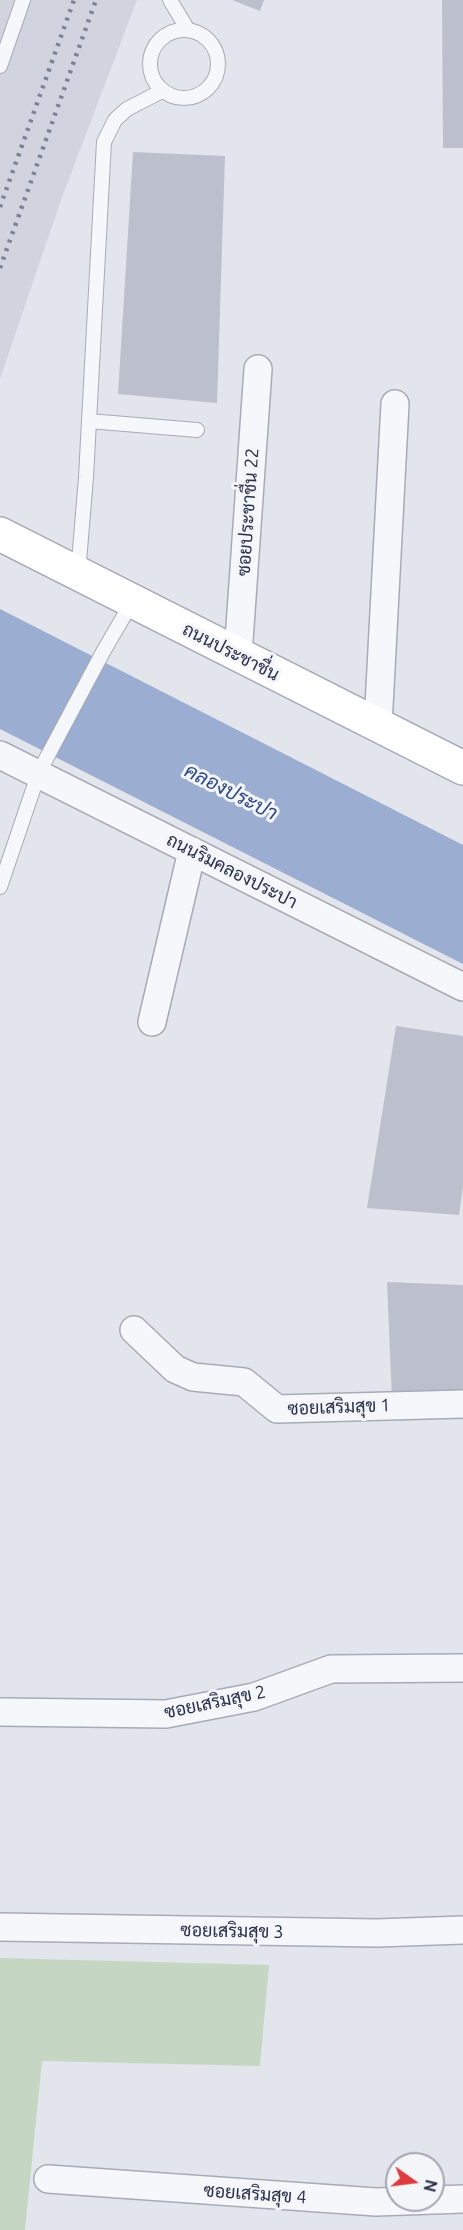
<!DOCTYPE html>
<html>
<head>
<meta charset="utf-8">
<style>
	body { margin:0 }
	#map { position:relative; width:463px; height:2230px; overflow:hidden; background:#e3e5ec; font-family:Ubuntu,sans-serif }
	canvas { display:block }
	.north { position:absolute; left:385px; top:2152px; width:60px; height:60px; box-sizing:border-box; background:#f3f5f9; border:2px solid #a2a6b2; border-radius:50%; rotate:104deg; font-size:16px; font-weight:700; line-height:24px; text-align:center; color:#282f47 }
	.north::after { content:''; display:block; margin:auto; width:21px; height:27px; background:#dd3c3f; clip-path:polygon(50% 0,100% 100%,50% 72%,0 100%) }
</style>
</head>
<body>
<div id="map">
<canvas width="463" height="2230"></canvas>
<div class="north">N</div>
</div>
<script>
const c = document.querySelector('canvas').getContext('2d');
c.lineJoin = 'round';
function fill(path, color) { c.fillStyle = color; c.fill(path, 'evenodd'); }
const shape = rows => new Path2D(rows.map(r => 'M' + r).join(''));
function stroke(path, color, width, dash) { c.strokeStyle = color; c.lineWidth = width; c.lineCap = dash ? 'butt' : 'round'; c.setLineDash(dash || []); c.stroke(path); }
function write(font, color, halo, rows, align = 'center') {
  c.font = font + ' Ubuntu,Sarabun,sans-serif'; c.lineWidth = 6; c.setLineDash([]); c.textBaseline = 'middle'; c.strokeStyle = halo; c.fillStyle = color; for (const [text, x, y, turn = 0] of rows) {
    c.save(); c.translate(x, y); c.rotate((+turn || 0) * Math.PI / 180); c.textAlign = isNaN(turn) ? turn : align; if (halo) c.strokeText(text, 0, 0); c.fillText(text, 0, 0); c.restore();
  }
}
const built = shape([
	[0,0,137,0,61,200,0,379]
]);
const green = shape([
	[0,1958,269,1965,260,2066,42,2061,25,2230,0,2230]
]);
const water = shape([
	[0,609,463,845,463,964,0,729]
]);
const building = shape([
	[232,0,264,0,260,11],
	[442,0,463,0,463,148,443,148],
	[133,152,225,156,217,403,118,394],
	[396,1026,463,1036,463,1186,459,1215,367,1208],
	[387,1282,463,1285,463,1397,392,1399]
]);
const lane = shape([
	[170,0,188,30],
	'150 64a34 34 0 1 1 68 0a34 34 0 1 1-68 0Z',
	[0,66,23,0],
	[89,421,197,430],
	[78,574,86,477,104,142,115,120,127,109,162,91],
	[0,887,38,775,47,757,103,652,132,602]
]);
const street = shape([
	[238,655,258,369],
	[378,725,395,404],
	[0,755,463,987],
	[152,1022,192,851],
	[134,1330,175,1369,193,1377,244,1382,277,1409,463,1404],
	[0,1712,166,1714,254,1697,331,1669,463,1668],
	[0,1927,377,1933,463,1930],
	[48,2179,376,2202,463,2199]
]);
const secondary = shape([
	[0,534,463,768]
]);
const rail = shape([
	[0,207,74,0],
	[0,268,96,0]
]);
const streetNames = [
	["ซอยประชาชื่น 22",248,512,-86],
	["ถนนประชาชื่น",231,652,27],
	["ถนนริมคลองประปา",232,871,27],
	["ซอยเสริมสุข 1",339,1407,-2],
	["ซอยเสริมสุข 2",215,1702,-12],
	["ซอยเสริมสุข 3",232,1931,1],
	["ซอยเสริมสุข 4",255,2194,4]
];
const waterNames = [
	["คลองประปา",231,792,27]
];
fill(built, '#d1d4df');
fill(green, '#c5d7c3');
fill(water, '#9badd0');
fill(building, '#bcc0cd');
stroke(lane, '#a7abb7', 16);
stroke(street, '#a7abb7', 30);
stroke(secondary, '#a7abb7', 36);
stroke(lane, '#f6f7fa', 14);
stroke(street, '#f6f7fa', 27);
stroke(secondary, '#fff', 33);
stroke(rail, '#7a8298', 4.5, [3, 6]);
write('18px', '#282f47', '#f3f5f9', streetNames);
write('italic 20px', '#2e4780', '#f3f5f9', waterNames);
</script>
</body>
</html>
